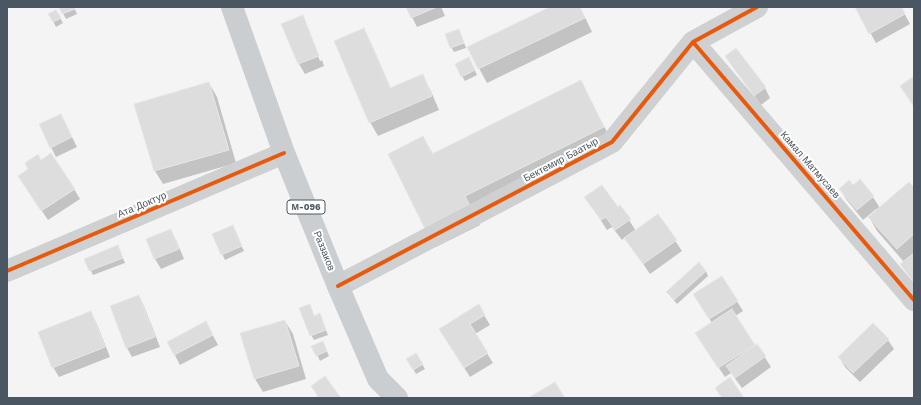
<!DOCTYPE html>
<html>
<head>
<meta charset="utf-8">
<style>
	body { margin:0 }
	#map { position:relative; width:921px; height:405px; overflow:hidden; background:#f4f4f4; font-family:"Work Sans",sans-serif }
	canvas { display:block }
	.frame { position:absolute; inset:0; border:8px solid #4a5661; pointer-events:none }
</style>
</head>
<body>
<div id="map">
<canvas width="921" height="405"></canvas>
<div class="frame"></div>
</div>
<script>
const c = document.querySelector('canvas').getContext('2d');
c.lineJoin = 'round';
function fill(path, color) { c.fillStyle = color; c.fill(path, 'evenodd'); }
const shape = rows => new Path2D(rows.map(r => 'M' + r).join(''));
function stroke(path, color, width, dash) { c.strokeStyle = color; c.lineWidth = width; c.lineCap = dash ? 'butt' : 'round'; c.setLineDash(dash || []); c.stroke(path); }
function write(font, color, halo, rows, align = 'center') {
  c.font = font + ' "Work Sans",sans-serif'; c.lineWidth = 4; c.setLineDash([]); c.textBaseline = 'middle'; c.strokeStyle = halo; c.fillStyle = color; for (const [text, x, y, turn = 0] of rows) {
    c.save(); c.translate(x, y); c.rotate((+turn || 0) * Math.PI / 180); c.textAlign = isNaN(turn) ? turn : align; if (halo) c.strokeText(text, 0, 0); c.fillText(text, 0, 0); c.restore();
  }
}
const shadow = shape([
	[60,7,74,7,77,14,66,19],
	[407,7,441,7,445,16,417,27],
	[553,7,580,7,592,32,487,83,468,48],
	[856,7,901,7,910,24,876,43],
	[56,11,63,23,56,27,50,15],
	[302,17,307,26,306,26,320,61,322,60,324,66,305,74,299,64,283,25],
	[363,29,371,43,391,89,422,76,430,89,439,110,378,136,370,122],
	[461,35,466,48,454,52,451,47],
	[736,49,765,88,770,98,761,105,732,66,726,57],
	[472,64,477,75,465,81,462,76],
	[580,81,613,143,474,213,480,225,436,247,427,230,423,137,433,154],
	[209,83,217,97,236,163,163,184,155,171],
	[66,125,77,147,56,157,51,147],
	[41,161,74,189,80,199,48,220,25,186],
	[860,180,873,197,880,208,914,189,914,284,901,264,904,262,877,231,869,217,878,210,876,209,863,220,846,199,840,189,853,186],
	[586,197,618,208,620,206,636,231,658,215,682,251,650,274,625,237,622,240,612,227,607,230],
	[170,230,176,240,184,259,161,269,155,259,147,240],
	[235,232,244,251,225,260,213,235],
	[120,251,125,263,93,275,85,259],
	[706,271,708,276,677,304,667,292],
	[722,277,743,311,735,316,755,347,757,345,771,367,742,388,731,373,725,377,702,343,712,323,700,304],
	[139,296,144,306,160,347,132,357,127,348],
	[309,305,315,317,322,320,328,335,314,340,311,335],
	[478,305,490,325,475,334,493,363,470,377,446,339],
	[90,312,96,322,110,357,59,377,53,367],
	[285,321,293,334,306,379,263,392,255,379],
	[211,332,218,345,180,365,168,342],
	[888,340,894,349,860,382,845,367,839,357],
	[313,346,325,347,329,356,320,361],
	[416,354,425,369,416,374,408,359]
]);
const building = shape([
	[59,7,74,7,75,9,62,14,59,7],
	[406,7,437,7,411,18,406,7],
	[550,7,580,7,585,18,478,69,467,47,550,7],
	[855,7,902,7,905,14,869,34,855,7],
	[56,10,61,18,53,22,48,14,56,10],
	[303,15,319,56,298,64,281,24,303,15],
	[364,28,390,88,423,74,432,96,369,123,334,41,364,28],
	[459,29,464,43,450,48,445,34,459,29],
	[736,48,766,87,754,96,725,56,736,48],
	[469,57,475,70,461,77,455,64,469,57],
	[914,76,914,107,900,86,914,76],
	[581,80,604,127,465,196,471,208,426,231,388,154,423,136,432,154,581,80],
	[209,82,229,150,154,171,134,104,209,82],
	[61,114,72,137,50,148,39,124,61,114],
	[51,153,75,189,41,211,18,176,28,169,25,163,38,154,41,160,51,153],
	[860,179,874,196,857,210,839,189,849,180,853,185,860,179],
	[909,182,914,187,914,234,897,249,868,217,909,182],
	[602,185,618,207,620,205,631,219,615,230,606,217,601,220,584,197,602,185],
	[658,214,677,240,643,264,624,238,658,214],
	[233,225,242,246,221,255,212,234,233,225],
	[171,229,179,249,154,259,146,239,171,229],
	[118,245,123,258,89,271,84,259,118,245],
	[914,253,914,283,900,264,914,253],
	[699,262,706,271,674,300,666,292,699,262],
	[722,276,738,301,709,319,693,294,722,276],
	[139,295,155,337,126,348,110,306,139,295],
	[310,304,314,316,320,313,326,330,310,336,299,308,310,304],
	[479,304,485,315,470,324,488,353,464,368,439,329,479,304],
	[732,309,755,345,718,368,695,333,732,309],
	[91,311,105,347,52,368,38,332,91,311],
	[285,320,299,366,254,379,240,333,285,320],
	[206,321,213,335,174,355,167,342,206,321],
	[873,323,889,339,853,373,838,357,873,323],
	[323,341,327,351,316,356,311,346,323,341],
	[757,344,766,356,735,378,726,366,757,344],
	[416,353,423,364,413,370,406,359,416,353],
	[325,376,341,398,319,398,311,386,325,376],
	[730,377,744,398,722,398,715,388,730,377],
	[555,382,565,398,528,398,555,382]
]);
const minor = shape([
	[693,42,914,300],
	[7,271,284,153],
	[338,286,612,142,693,42,757,7]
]);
const major = shape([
	[232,7,284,153,338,286,378,379,397,398]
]);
const cycleway = shape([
	[693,42,914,300],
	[7,271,284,153],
	[338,286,612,142,693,42,757,7]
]);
const shields = [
	[306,207,38]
];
const shieldNames = [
	["М-096",306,207]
];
const streetNames = [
	["Бектемир Баатыр",561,160,-28],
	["Камал Матмусаев",810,165,49],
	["Ата Доктур",142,205,-23],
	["Раззаков",324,251,68]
];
fill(shadow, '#0003');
fill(building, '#ddddde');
stroke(building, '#e5e6e7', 1);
stroke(minor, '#ced0d2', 22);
stroke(major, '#caced1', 22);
stroke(cycleway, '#e8590c', 4);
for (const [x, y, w] of shields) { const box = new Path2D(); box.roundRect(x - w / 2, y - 7, w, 14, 3); c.fillStyle = '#fff'; c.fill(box); stroke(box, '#4a5661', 1); }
write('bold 9px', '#4a5661', null, shieldNames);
write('10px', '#4a5661', '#fff', streetNames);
</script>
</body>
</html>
